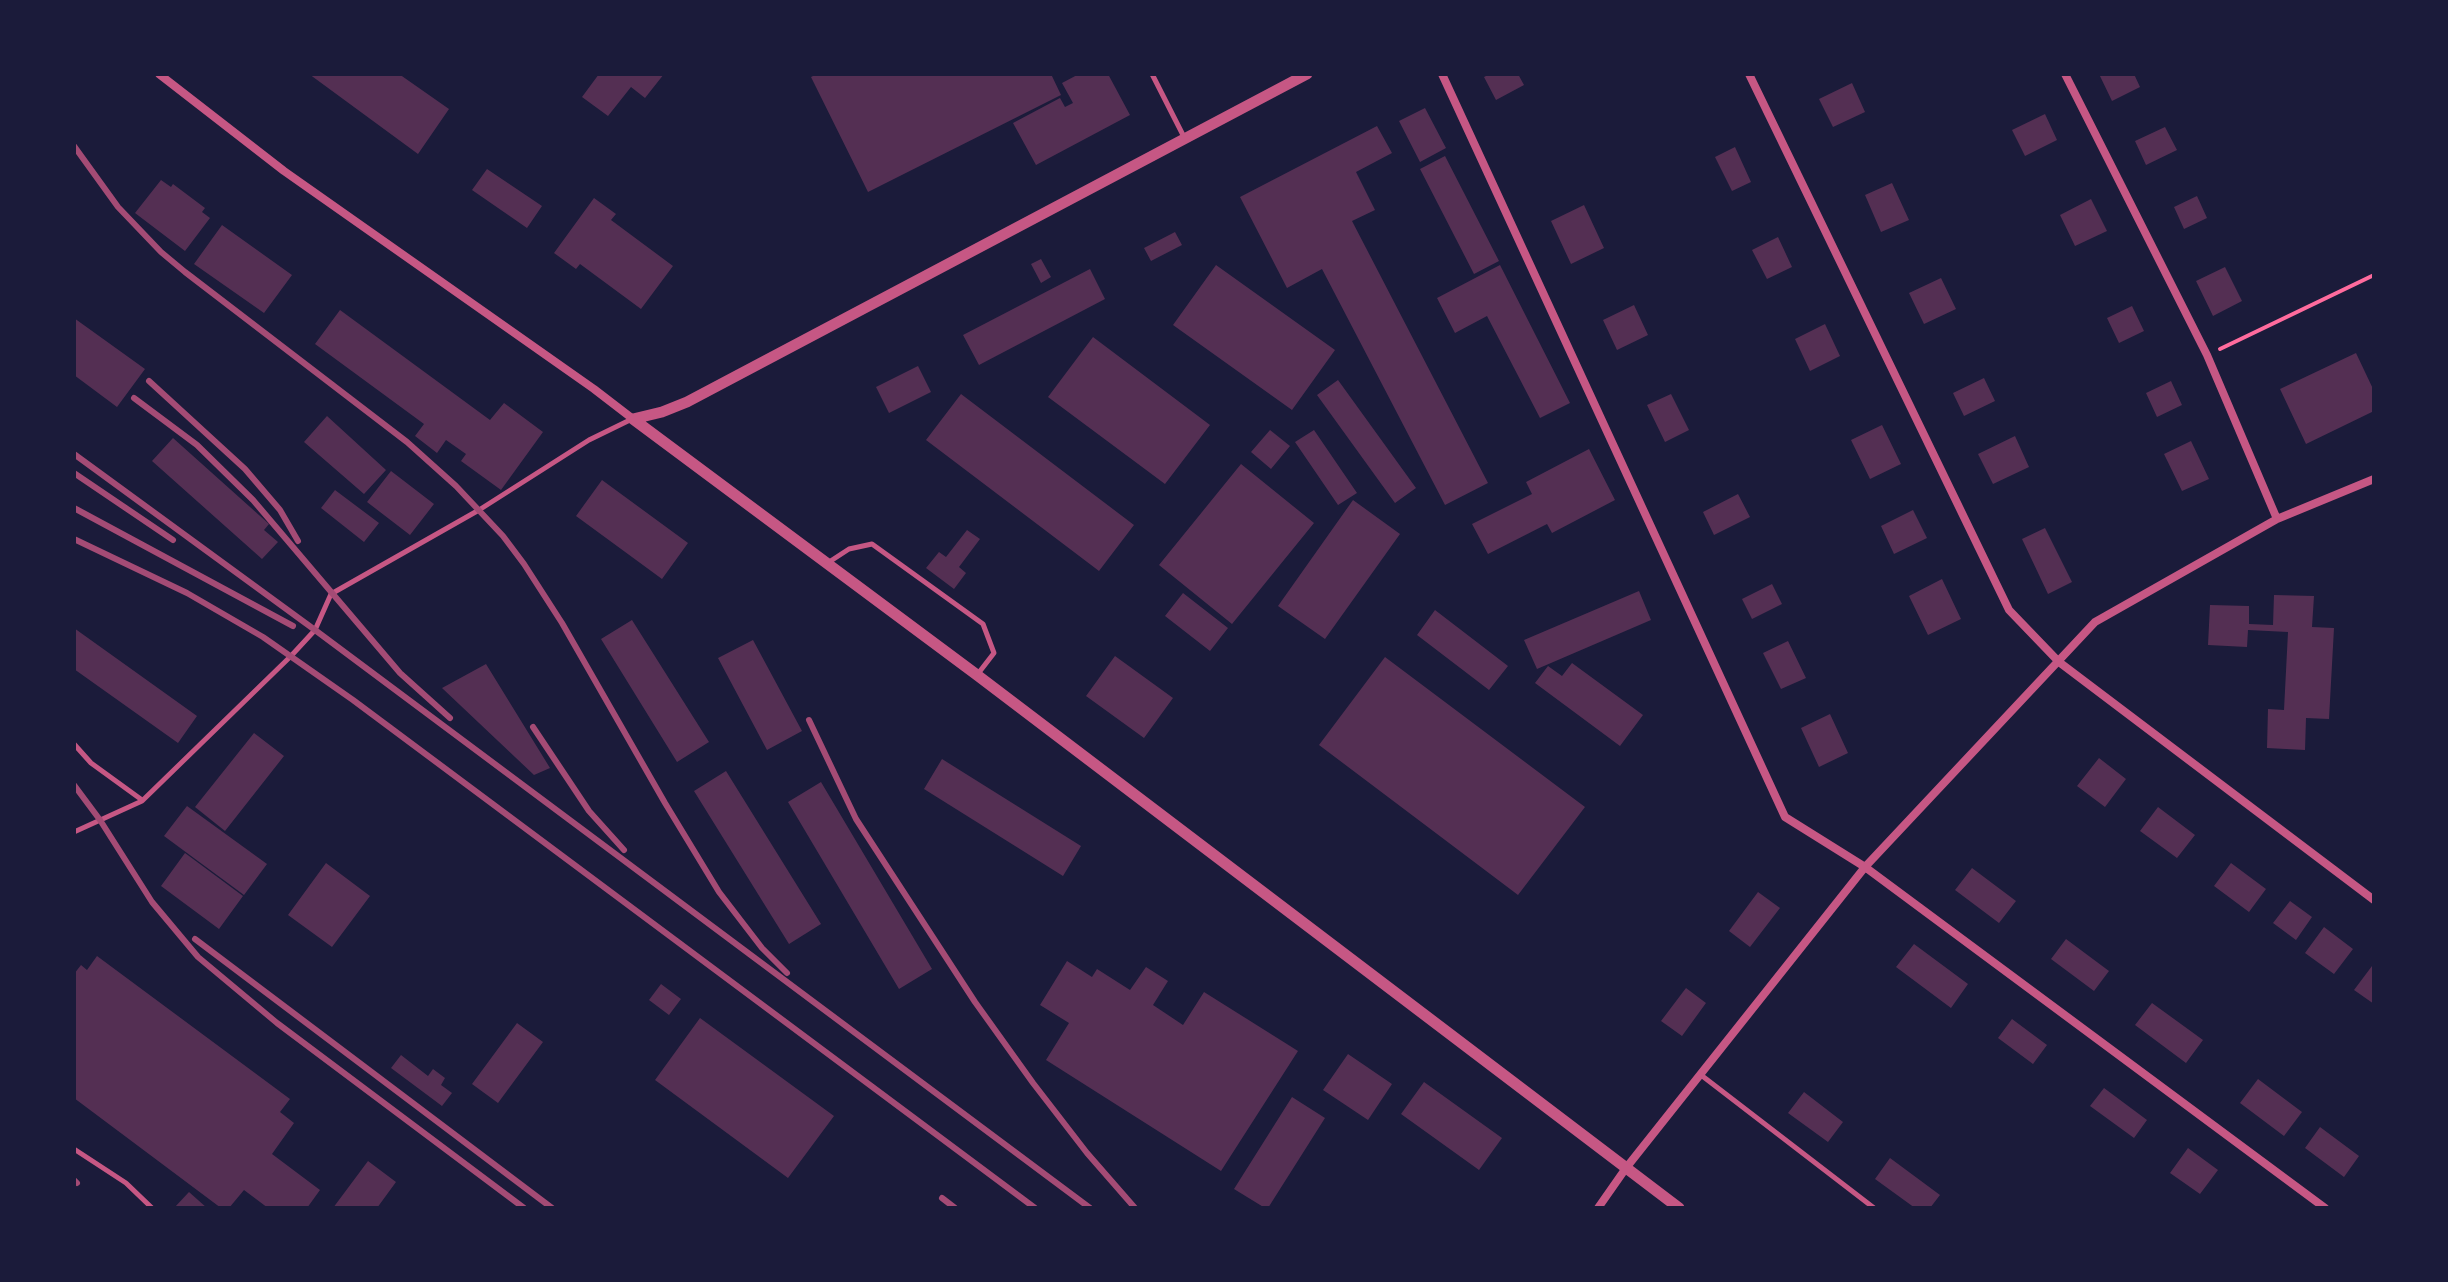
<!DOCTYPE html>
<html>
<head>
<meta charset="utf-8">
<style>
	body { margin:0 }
	#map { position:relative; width:2448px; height:1282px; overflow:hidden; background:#1b1b3a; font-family:"Work Sans",sans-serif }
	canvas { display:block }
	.frame { position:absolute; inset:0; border:76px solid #1b1b3a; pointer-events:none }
</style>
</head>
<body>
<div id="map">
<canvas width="2448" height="1282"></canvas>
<div class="frame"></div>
</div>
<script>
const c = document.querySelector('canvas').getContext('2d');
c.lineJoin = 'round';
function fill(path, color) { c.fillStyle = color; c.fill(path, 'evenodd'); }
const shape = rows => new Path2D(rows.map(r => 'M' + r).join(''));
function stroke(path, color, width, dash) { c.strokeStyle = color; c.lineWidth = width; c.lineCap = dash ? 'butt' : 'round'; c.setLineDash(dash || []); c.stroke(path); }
const building = shape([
	[309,74,399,74,449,109,418,154],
	[599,74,664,74,645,98,631,87,608,116,582,97],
	[817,74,1051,74,1061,95,868,192,811,77],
	[1079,74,1108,74,1130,115,1036,165,1013,123,1060,98,1065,107,1073,103,1062,83],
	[1490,74,1518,74,1524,85,1496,100,1484,77],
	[2099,74,2134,74,2140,87,2112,101],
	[1852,83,1865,112,1833,127,1819,99],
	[1425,108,1446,148,1420,162,1399,121],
	[2045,114,2057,140,2025,156,2012,130],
	[1377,126,1392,153,1356,172,1375,210,1352,221,1488,483,1445,505,1322,269,1287,288,1240,197],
	[2165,127,2177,150,2146,165,2135,141],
	[1735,147,1751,182,1732,191,1715,157],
	[1445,156,1499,261,1474,274,1420,169],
	[487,169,542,206,527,228,472,190],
	[161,180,171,187,173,184,205,208,202,212,210,218,185,251,135,213],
	[1892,183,1909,220,1881,232,1865,195],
	[2197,196,2207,218,2184,229,2174,207],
	[594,198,616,214,611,220,673,266,641,309,580,264,576,269,554,253],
	[2091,199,2107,231,2075,246,2060,215],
	[1584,205,1604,248,1571,264,1551,221],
	[222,225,292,275,264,313,194,264],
	[1175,232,1182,245,1151,261,1144,248],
	[1778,237,1792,267,1767,279,1752,250],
	[1041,259,1051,277,1041,283,1031,264],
	[1216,265,1335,350,1292,410,1173,325],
	[1500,265,1570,403,1540,418,1487,316,1455,333,1437,298],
	[2225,267,2242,301,2213,316,2196,281],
	[1090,269,1105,299,979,365,963,335],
	[1941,278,1956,309,1924,324,1909,293],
	[1634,305,1648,335,1617,350,1603,320],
	[2132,306,2144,331,2119,343,2107,318],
	[340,310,490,420,504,403,543,432,501,490,461,461,466,454,446,440,437,453,415,436,424,424,315,344],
	[74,318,145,369,117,407,74,375],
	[1825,324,1840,356,1810,371,1795,339],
	[1093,337,1210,425,1165,484,1048,397],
	[2356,353,2374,391,2374,411,2306,444,2280,389],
	[918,366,931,392,889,413,876,387],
	[1984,378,1995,401,1964,416,1953,393],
	[1338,380,1416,488,1395,503,1317,395],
	[2171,381,2182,405,2157,417,2146,393],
	[961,394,1134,525,1099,571,926,440],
	[1671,394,1689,430,1665,442,1647,405],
	[327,416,386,470,364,494,304,442],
	[1882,425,1901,464,1870,479,1851,440],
	[1270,430,1290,446,1271,469,1251,452],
	[1314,430,1357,493,1338,505,1295,442],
	[2015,436,2029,467,1993,484,1978,454],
	[173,438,269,524,264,530,278,542,262,559,152,461],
	[2191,441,2209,479,2182,491,2164,454],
	[1589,449,1615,500,1552,533,1547,524,1488,554,1472,524,1532,494,1526,482],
	[1241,464,1314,523,1232,624,1159,565],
	[391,471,434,504,410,535,367,502],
	[602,480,688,543,662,579,576,516],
	[335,490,379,523,364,542,321,508],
	[1738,494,1750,517,1714,535,1703,512],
	[1353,500,1400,534,1325,639,1278,606],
	[1913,510,1927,538,1894,554,1881,526],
	[2045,528,2072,582,2048,594,2022,539],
	[967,530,980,539,959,567,966,573,954,589,926,568,939,552,946,557],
	[1942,579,1961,619,1928,635,1909,596],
	[1772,584,1782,604,1752,619,1742,599],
	[1639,591,1651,620,1537,669,1524,640],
	[1183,593,1228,628,1210,651,1165,616],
	[2274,595,2314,596,2312,627,2334,628,2329,719,2306,718,2305,750,2267,748,2268,709,2284,710,2288,632,2248,630,2247,647,2208,645,2210,605,2249,606,2249,624,2273,625],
	[1435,610,1508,666,1489,690,1417,635],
	[632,620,709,742,677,762,601,639],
	[74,628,197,716,178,743,74,669],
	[753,640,802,731,767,750,718,658],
	[1788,641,1806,678,1781,689,1763,653],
	[1115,656,1173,698,1144,738,1086,696],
	[1385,657,1585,807,1518,895,1319,745],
	[1572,663,1643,715,1620,746,1535,683,1548,666,1562,676],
	[486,664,550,768,534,775,442,688],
	[1830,714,1848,753,1819,767,1801,728],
	[254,733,284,756,225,831,195,807],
	[2099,758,2126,779,2105,807,2077,786],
	[942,759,1081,846,1063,876,924,789],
	[726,771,821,924,789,944,694,791],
	[821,782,932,969,899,989,788,802],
	[187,806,267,864,244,895,164,836],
	[2158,807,2195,835,2177,858,2140,831],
	[185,853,243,896,219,929,161,886],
	[326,863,370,896,332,947,288,915],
	[2231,863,2266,889,2249,912,2214,886],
	[1972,868,2016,901,1999,923,1955,890],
	[1758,892,1780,908,1750,947,1729,931],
	[2290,901,2312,917,2296,940,2273,923],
	[2324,927,2353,949,2334,974,2305,953],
	[2066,939,2109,971,2094,991,2051,959],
	[1914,944,1968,984,1951,1008,1896,967],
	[97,956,290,1099,280,1112,294,1123,272,1154,320,1190,307,1208,268,1208,244,1190,229,1208,221,1208,74,1098,74,974,81,965,87,970],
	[1067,961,1092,977,1097,969,1130,990,1146,967,1168,981,1153,1005,1183,1025,1204,992,1298,1051,1221,1171,1046,1060,1069,1023,1040,1005],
	[2372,966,2374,968,2374,1004,2354,990],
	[661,984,681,999,669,1015,649,1000],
	[1686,988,1706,1003,1682,1036,1661,1021],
	[2152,1003,2203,1040,2186,1063,2135,1025],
	[700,1018,834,1116,788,1178,655,1080],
	[2012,1019,2047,1045,2033,1064,1998,1038],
	[517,1023,543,1042,498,1103,472,1084],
	[1348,1054,1392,1084,1368,1120,1323,1090],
	[401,1055,428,1076,433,1069,445,1078,441,1085,452,1093,442,1106,391,1068],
	[2258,1079,2302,1112,2284,1136,2240,1103],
	[1424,1082,1502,1138,1479,1170,1401,1114],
	[2104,1088,2147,1120,2134,1138,2090,1106],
	[1804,1092,1843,1122,1828,1142,1788,1113],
	[1292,1097,1325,1118,1268,1208,1265,1208,1234,1189],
	[2320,1127,2359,1156,2344,1177,2305,1148],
	[2188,1148,2218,1170,2200,1194,2170,1173],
	[1890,1158,1940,1195,1930,1208,1915,1208,1875,1179],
	[368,1161,396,1182,377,1208,333,1208],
	[189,1192,207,1208,174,1208]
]);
const path = shape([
	[2220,349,2374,275]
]);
const service = shape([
	[1152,74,1184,137],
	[826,564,849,549,872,544,983,624,994,653,977,675],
	[74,744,91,763,142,800],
	[74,832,142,801,291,656,315,630,331,594,479,510,589,440,632,419],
	[1701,1075,1874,1208],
	[74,1149,126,1183,152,1208]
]);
const minor = shape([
	[159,74,284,171,594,389,633,419],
	[1442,74,1785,817,1865,867,2325,1208],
	[1749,74,2009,610,2059,662,2374,900],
	[2065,74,2207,355,2277,519],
	[1598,1208,1626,1168,1865,867,2095,622,2277,519,2374,479]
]);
const tertiary = shape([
	[633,419,977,675,1679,1208],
	[633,419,662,412,687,402,1307,74]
]);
const rail = shape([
	[74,146,118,207,161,252,185,272,407,442,456,486,503,536,524,564,562,623,665,803,719,892,762,948,787,973],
	[149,381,245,469,280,510,298,541],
	[134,398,197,445,253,500,400,673,450,718],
	[74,454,315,630,1090,1208],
	[74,473,173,540],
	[74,508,293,626],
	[74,539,187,593,263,637,353,700,1035,1208],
	[809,720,856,819,975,1002,1033,1083,1087,1153,1135,1208],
	[533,727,589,811,624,850],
	[74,785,100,820,152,902,198,957,277,1023,524,1208],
	[195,939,552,1208],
	[74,1180,77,1183],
	[942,1198,955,1208]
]);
fill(building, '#542f53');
stroke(path, '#ff6b9d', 4);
stroke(service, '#c65784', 5);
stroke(minor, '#c65784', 8);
stroke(tertiary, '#c65784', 11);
stroke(rail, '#a44b75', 6);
</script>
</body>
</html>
